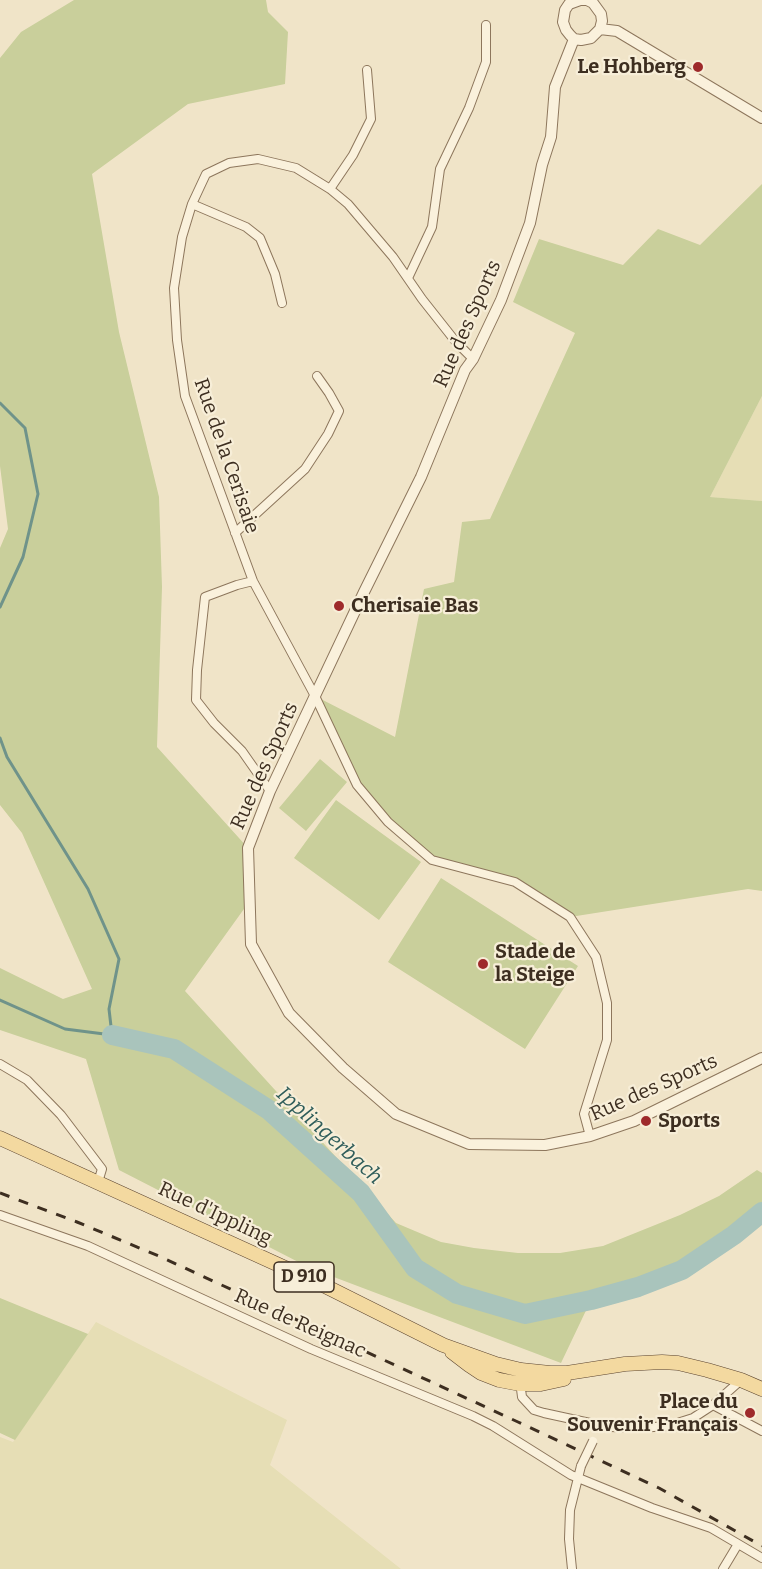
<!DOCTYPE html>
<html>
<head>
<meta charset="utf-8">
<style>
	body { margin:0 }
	canvas { display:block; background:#f0e4c8 }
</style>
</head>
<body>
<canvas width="762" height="1569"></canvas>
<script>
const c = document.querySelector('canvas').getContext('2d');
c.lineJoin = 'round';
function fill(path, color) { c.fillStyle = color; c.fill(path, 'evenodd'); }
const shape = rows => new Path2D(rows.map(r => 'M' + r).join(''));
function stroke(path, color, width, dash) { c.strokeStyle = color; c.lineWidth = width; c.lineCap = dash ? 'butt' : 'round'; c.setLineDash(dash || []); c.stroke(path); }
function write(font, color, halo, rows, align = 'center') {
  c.font = font + ' Bitter,serif'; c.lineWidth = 4.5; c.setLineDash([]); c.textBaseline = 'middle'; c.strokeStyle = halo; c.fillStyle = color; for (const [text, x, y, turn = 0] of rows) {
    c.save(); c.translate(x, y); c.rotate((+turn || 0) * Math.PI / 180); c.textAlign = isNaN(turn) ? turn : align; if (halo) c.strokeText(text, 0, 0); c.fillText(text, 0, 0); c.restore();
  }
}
const farmland = shape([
	[762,396,762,501,710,497],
	[96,1322,287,1420,270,1465,401,1569,0,1569,0,1437,13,1442]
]);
const green = shape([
	[74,0,266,0,268,12,288,32,285,84,188,104,92,174,119,332,159,497,162,587,157,747,248,848,249,902,185,991,396,1223,441,1242,474,1248,518,1253,560,1253,603,1246,680,1215,719,1196,757,1170,762,1173,762,1212,734,1235,682,1270,638,1287,591,1300,561,1363,310,1268,119,1170,86,1059,0,1030,0,968,63,999,92,989,22,833,0,805,0,548,8,529,0,466,0,58,21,32],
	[762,184,762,396,710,497,762,501,762,891,748,889,570,917,515,882,432,860,388,822,357,785,315,696,395,737,424,589,454,582,462,522,490,519,575,333,513,302,539,239,623,265,658,229,700,245],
	[320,759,347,782,306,831,279,808],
	[336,800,421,862,379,920,294,858],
	[441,878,578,966,525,1049,388,962],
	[0,1298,88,1334,15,1440,0,1433]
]);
const stream = shape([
	[0,403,25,428,38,494,23,557,0,607],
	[0,738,7,757,88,889,119,959,109,1009,112,1035,65,1029,0,1000]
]);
const river = shape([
	[112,1035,174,1049,269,1110,361,1193,415,1268,457,1294,525,1314,591,1300,638,1287,682,1270,734,1235,762,1212]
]);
const minor = shape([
	[330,189,353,155,371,119,367,70],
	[192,204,246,227,260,238,275,274,282,303],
	[408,278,432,227,440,169,469,108,486,62,486,25],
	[473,359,456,342,422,299,393,257,348,204,330,189,296,168,258,159,229,163,206,174,192,204,182,237,174,288,177,340,185,396,253,581,315,696,357,785,388,822,432,860,515,882,570,917,596,957,607,1003,607,1040,584,1114,590,1136],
	[235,533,305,469,328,434,339,411,329,393,317,376],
	[253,581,237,585,205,597,197,670,196,700,214,723,242,751,270,791],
	[0,1064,27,1080,61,1115,102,1169,98,1182],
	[0,1215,88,1246,311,1349,473,1416,493,1426,571,1475,652,1508,711,1528,762,1558],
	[520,1381,522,1397,534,1410,544,1413,590,1423,610,1427,639,1428,668,1426,693,1418,713,1405,741,1380],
	[713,1405,762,1431],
	[572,1569,569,1539,570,1510,581,1466],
	[723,1569,738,1544]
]);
const tertiary = shape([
	[580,0,587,0,593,3,601,14,602,21,600,29,591,38,581,40,574,39,570,35,566,30,563,22,565,10,569,4,580,0],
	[600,29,617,31,762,118],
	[574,39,555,87,551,137,542,165,530,223,501,300,473,359,465,370,421,477,364,592,270,791,248,848,251,944,289,1013,343,1068,396,1114,469,1144,545,1145,590,1136,634,1121,762,1058]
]);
const primary = shape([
	[0,1138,325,1286,443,1345,496,1364,521,1370,550,1373,567,1373,625,1364,662,1362,678,1363,707,1370,741,1380,762,1389],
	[452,1352,469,1365,481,1373,499,1380,520,1384,541,1384,564,1379]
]);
const rail = shape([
	[0,1193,77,1222,161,1257,518,1422,659,1488,762,1546]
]);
const minorBridge = shape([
	[581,1466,593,1441]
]);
const markers = [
	[698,67,6,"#9e2a2b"],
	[339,606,6,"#9e2a2b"],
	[483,964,6,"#9e2a2b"],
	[646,1121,6,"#9e2a2b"],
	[750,1413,6,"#9e2a2b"]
];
const shields = [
	[304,1277,60]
];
const shieldNames = [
	["D 910",304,1277]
];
const poiNames = [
	["Le Hohberg",686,67,"right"],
	["Cherisaie Bas",351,606],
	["Stade de",495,952],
	["la Steige",495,975],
	["Sports",658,1121],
	["Place du",738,1402,"right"],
	["Souvenir Français",738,1425,"right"]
];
const streetNames = [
	["Rue des Sports",468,324,-66],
	["Rue de la Cerisaie",226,456,71],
	["Rue des Sports",265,766,-66],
	["Rue des Sports",654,1088,-24],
	["Rue d'Ippling",215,1214,25],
	["Rue de Reignac",300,1324,24]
];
const waterNames = [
	["Ipplingerbach",329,1136,42]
];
fill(farmland, '#e6deb5');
fill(green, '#c9cf9b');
stroke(stream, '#6f938a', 3);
stroke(river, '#a9c4bc', 20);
stroke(minor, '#8d765c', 10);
stroke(tertiary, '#8d765c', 12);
stroke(primary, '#5b4430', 15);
stroke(minor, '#faf1dc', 8);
stroke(tertiary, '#faf1dc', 10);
stroke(primary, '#f3d9a0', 14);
stroke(rail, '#3d2e20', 3, [10, 10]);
stroke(minorBridge, '#8d765c', 10, []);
stroke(minorBridge, '#faf1dc', 8);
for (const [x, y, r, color] of markers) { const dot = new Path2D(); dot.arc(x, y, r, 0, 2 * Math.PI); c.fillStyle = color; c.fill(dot); stroke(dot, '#f7eed8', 2); }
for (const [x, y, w] of shields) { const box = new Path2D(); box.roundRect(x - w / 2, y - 15, w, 30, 4.5); c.fillStyle = '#f7eed8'; c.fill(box); stroke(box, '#3d2e20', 1.5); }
write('bold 18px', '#3d2e20', null, shieldNames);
write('bold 20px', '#3d2e20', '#f7eed8', poiNames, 'left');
write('20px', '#3d2e20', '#f7eed8', streetNames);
write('italic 21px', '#2f5d5a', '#f7eed8', waterNames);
</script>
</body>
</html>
